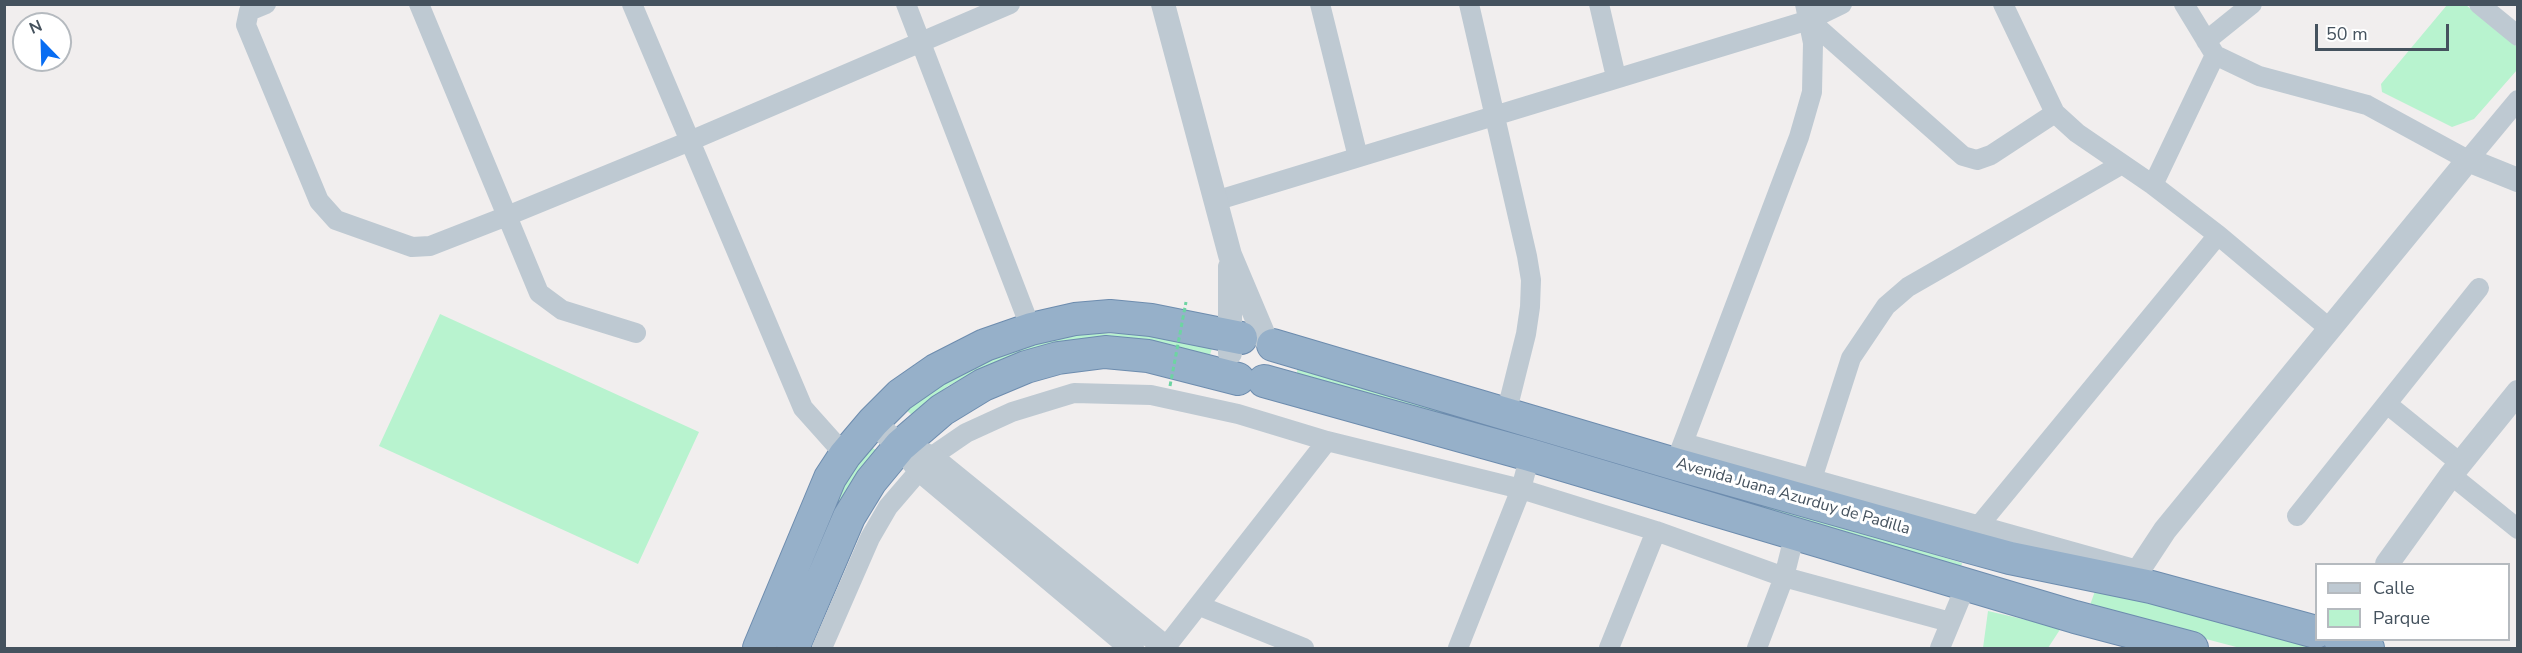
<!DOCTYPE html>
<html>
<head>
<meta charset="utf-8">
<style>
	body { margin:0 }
	#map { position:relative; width:2522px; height:653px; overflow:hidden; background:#f1eeee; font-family:"Nunito Sans",sans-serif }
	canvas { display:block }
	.frame { position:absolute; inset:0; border:6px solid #45525e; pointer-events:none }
	.legend { position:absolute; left:2315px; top:563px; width:195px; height:78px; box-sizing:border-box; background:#fff; border:2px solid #b5babf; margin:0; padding:8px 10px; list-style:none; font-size:18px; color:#45525e }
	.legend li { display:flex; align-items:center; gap:12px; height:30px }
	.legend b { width:30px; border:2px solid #b5babf }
	.north { position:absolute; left:12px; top:12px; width:60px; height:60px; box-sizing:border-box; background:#fff; border:2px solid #b5babf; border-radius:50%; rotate:337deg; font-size:16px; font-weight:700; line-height:24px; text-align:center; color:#45525e }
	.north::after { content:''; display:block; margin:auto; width:21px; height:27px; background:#086df2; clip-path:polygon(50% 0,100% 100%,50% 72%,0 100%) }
	.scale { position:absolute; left:2315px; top:24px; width:134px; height:27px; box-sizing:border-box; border:3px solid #45525e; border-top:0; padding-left:8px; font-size:18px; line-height:21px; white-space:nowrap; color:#45525e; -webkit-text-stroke:4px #fff; paint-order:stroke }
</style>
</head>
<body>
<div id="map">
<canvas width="2522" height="653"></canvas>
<div class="frame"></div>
<ul class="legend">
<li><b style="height:8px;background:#bec9d2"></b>Calle</li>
<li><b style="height:16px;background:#b8f3cf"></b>Parque</li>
</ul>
<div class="north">N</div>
<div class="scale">50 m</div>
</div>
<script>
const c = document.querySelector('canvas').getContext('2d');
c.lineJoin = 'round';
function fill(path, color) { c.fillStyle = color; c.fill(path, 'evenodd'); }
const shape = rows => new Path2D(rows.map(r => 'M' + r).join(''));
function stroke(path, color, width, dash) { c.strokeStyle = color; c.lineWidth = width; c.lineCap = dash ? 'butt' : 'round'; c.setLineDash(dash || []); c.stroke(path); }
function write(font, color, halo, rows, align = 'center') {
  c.font = font + ' "Nunito Sans",sans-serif'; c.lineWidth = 6; c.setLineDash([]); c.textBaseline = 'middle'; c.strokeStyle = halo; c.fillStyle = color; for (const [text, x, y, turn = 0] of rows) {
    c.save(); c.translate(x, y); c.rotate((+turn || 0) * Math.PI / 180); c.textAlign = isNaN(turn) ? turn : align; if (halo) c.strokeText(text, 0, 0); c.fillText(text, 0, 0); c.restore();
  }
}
const green = shape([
	[2447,5,2466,5,2517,47,2517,70,2474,119,2452,127,2382,92,2381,84],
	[440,314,699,432,638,564,379,446],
	[1099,333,1157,335,1213,345,1210,355,1150,344,984,368,948,386,912,415,905,409,930,389,1011,350,1069,335],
	[1298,366,1743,495,1962,563,1960,571,1296,377],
	[869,446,876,450,780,648,772,648,835,496],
	[2095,591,2190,613,2321,648,2240,648,2089,608],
	[1988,611,2061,628,2048,648,1983,648]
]);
const minor = shape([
	[266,4,249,11,246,25,319,201,336,220,412,247,430,246,507,216,690,141,1010,4],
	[419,4,539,293,562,310,636,333],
	[632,4,803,408,845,455],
	[906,4,1031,329],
	[1320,4,1358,157],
	[1469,4,1527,256,1531,280,1530,307,1526,334,1506,414],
	[1599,4,1616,77],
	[2003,4,2055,113,2077,133,2153,185,2218,235,2330,329],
	[2479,4,2518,36],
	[1809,20,1963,156,1977,160,1991,155,2055,113],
	[2206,41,2252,4],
	[2215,55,2259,76,2367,105,2468,160,2518,100],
	[2153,185,2215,55,2184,4],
	[1215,201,1809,20,1842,4],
	[2387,404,2460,463],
	[1683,443,2130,568],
	[1675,464,1799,137,1812,92,1813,43,1805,4],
	[2451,475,2518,529],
	[1812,479,1851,358,1886,306,1908,287,2122,164],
	[2297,516,2479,288],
	[1972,534,2218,235],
	[1200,606,1304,648],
	[822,648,870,538,888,507,931,457,966,433,1012,412,1074,393,1151,395,1238,414,1327,441,1521,489,1656,531,1784,577,1950,622],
	[1165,648,1327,441],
	[1458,648,1521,489,1530,455],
	[1609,648,1656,531],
	[1757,648,1784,577,1795,533],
	[1940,648,1966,585]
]);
const tertiary = shape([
	[1163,4,1230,255,1265,338],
	[1230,267,1230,353],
	[873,422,900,446,920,470,1132,648],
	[900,446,931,457,1166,648],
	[2387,564,2451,475,2518,392],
	[2109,573,2138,571,2165,530,2468,160,2518,180]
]);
const trunk = shape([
	[1273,345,1675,464,1962,545,2010,558,2151,587,2316,632],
	[1264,381,1530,455,2075,617,2192,648],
	[2340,640,2368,648],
	[759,648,830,478,845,455,873,422,900,395,936,370,985,345,1031,329,1075,319,1110,316,1151,320,1241,338],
	[793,648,849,517,871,481,900,446,942,410,983,385,1026,367,1058,358,1105,352,1148,356,1238,379]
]);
const pathBridge = shape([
	[1170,386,1186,302]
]);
const streetNames = [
	["Avenida Juana Azurduy de Padilla",1793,497,16]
];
fill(green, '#b8f3cf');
stroke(trunk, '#6d8cae', 34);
stroke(minor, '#bec9d2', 20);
stroke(tertiary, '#bec9d2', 24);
stroke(trunk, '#96b0c9', 32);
stroke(pathBridge, '#6dd4a2', 3, [4.5, 3]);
write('16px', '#45525e', '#fff', streetNames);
</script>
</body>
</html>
